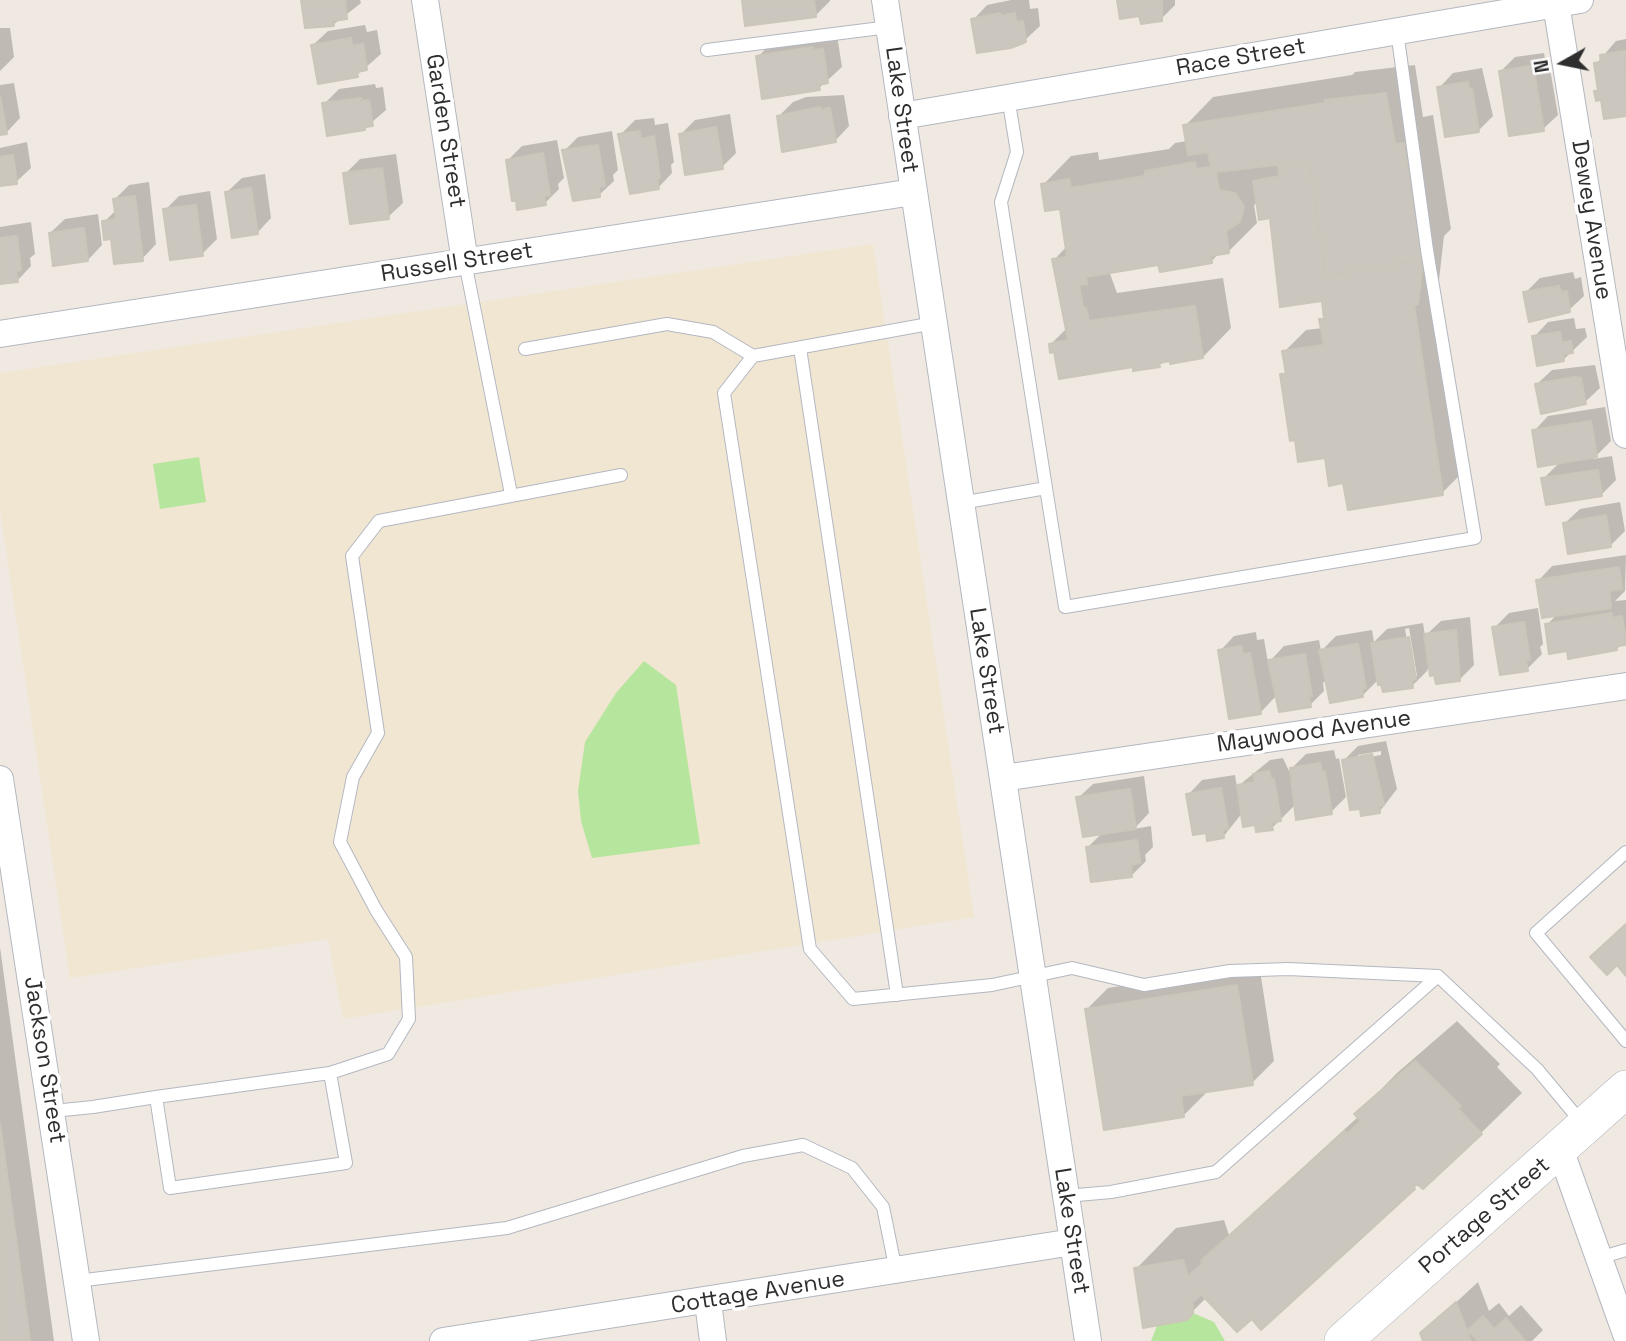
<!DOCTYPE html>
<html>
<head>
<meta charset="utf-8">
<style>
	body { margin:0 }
	#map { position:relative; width:1626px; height:1341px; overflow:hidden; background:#efe9e1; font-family:"Space Grotesk",sans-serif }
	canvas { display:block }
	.north { position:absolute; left:1528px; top:28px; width:70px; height:70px; -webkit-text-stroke:5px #fff; paint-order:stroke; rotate:261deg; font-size:19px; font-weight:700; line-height:28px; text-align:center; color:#2e2e2e }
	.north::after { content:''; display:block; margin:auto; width:24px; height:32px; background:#2e2e2e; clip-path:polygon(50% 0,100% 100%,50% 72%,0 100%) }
</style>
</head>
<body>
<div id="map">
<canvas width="1626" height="1341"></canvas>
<div class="north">N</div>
</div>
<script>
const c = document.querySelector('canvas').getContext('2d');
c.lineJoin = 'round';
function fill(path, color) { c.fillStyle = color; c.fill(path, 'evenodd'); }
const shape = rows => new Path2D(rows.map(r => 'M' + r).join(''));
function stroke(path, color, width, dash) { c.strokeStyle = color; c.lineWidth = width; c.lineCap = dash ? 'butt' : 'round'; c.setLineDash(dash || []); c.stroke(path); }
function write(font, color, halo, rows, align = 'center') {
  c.font = font + ' "Space Grotesk",sans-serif'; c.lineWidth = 7; c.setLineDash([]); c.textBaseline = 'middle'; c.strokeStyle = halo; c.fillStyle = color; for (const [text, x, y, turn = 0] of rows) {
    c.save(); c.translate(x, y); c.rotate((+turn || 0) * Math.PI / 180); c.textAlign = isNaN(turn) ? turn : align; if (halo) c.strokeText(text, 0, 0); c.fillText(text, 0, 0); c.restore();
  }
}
const education = shape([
	[873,244,974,917,343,1019,328,939,70,978,0,510,0,373]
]);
const green = shape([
	[199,457,206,502,160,509,153,464],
	[644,661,676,685,700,844,592,858,581,821,578,791,585,742,616,693],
	[1193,1313,1214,1322,1225,1341,1151,1341,1158,1323,1165,1316]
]);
const shadow = shape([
	[303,0,360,0,361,3,333,25],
	[744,0,830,0,830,1,816,15],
	[1011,0,1029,0,1030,9,1038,8,1040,26,1025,40,973,20,987,5],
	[1119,0,1175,0,1175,5,1161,19,1140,14],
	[365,25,367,32,377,30,381,54,357,75,313,45,328,31],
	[0,28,10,28,14,57,0,71],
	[837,35,842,67,819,88,758,57,772,42],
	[1626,39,1626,114,1606,117,1603,98,1596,92,1599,88,1596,64,1616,41],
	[1544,53,1546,64,1549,63,1558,115,1543,129,1500,72,1515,57],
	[1415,65,1423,117,1433,115,1451,229,1444,236,1439,280,1435,284,1464,471,1442,493,1345,481,1326,456,1282,375,1287,370,1284,352,1306,330,1323,328,1321,320,1325,316,1323,299,1272,216,1258,202,1254,205,1257,223,1228,252,1219,253,1211,262,1160,263,1109,271,1117,293,1223,278,1231,328,1203,357,1171,358,1159,365,1134,365,1056,350,1051,344,1067,328,1054,260,1067,246,1061,207,1043,185,1071,156,1098,152,1099,160,1169,149,1175,143,1187,141,1185,126,1213,97,1352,75,1355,72],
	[1482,68,1493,116,1479,130,1439,88,1453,73],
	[14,83,20,118,6,133,0,134,0,85],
	[375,84,376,88,383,87,386,110,364,129,324,104,339,89],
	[844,95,849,126,835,141,779,116,793,102,806,97],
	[730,114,736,153,722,167,681,134,695,120],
	[654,118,655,125,668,123,674,162,671,165,672,173,658,188,620,135,635,120],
	[612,131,618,170,613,175,614,181,599,195,564,151,578,137],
	[557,140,564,178,558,184,559,189,545,203,508,160,522,146],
	[27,142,31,168,16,182,0,185,0,148],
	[396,154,403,203,388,217,345,174,360,159],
	[265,174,271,218,257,233,227,192,242,178],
	[149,182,156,244,142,259,112,237,104,222,116,210,115,199,129,185],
	[210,191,217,239,202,254,165,210,179,196],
	[98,214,102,245,88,260,50,233,65,219],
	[31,222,35,254,30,258,31,266,17,281,0,282,0,227],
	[1573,272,1575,279,1581,277,1584,296,1569,310,1525,293,1540,278],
	[1574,318,1576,329,1585,328,1587,337,1563,360,1534,337,1548,322],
	[1595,365,1600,388,1585,402,1537,384,1552,370],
	[1605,407,1611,441,1593,459,1612,456,1616,480,1601,495,1543,479,1561,461,1534,431,1548,416],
	[1620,502,1625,531,1610,546,1565,523,1580,509],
	[1626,555,1625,591,1615,601,1626,600,1626,643,1616,649,1568,649,1547,625,1557,614,1538,581,1552,566],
	[1538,608,1543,644,1540,647,1542,654,1527,669,1494,628,1509,613],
	[1470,617,1474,665,1460,679,1436,673,1430,662,1427,671,1412,686,1379,679,1362,696,1327,679,1323,683,1324,691,1310,705,1277,695,1260,713,1220,651,1234,636,1256,632,1257,640,1264,639,1268,663,1284,646,1319,640,1321,651,1336,636,1372,630,1374,642,1387,629,1423,623,1425,636,1441,621],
	[1409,628,1417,676,1413,676,1405,629],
	[1386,741,1397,789,1380,811,1344,760,1358,746],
	[1381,751,1381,755,1358,759,1358,755],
	[1334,750,1336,759,1339,758,1346,797,1331,812,1296,804,1272,828,1257,823,1243,812,1223,837,1207,831,1188,795,1202,780,1235,775,1237,787,1270,760,1283,758,1289,771,1306,754],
	[1144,776,1149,813,1134,829,1151,826,1153,847,1145,855,1146,861,1132,875,1088,847,1103,832,1078,798,1093,784],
	[0,947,54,1341,0,1341],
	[1259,964,1274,1061,1252,1083,1204,1090,1205,1094,1183,1116,1086,1010,1108,988],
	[1457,1021,1500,1064,1497,1067,1522,1093,1481,1133,1419,1182,1261,1327,1252,1316,1207,1297,1186,1318,1136,1269,1176,1228,1224,1220,1229,1235,1359,1116,1357,1114,1397,1073],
	[1478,1282,1489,1311,1499,1303,1509,1316,1521,1305,1543,1330,1532,1341,1425,1341,1422,1334]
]);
const building = shape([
	[301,0,345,0,347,19,333,21,334,26,305,28,301,0],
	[742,0,814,0,816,17,745,26,742,0],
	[1117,0,1162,0,1162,21,1141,24,1139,16,1120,19,1117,0],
	[1000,13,1001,16,1015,13,1016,22,1023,21,1026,42,1011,48,977,53,971,19,1000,13],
	[351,38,352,46,363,44,367,70,357,72,358,77,318,84,311,45,351,38],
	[812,47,813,50,823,49,828,83,819,85,820,90,762,99,756,56,812,47],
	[1625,51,1626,116,1604,119,1601,100,1596,101,1594,91,1598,91,1594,63,1601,62,1600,55,1625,51],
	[1530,66,1532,77,1535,77,1544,131,1509,136,1499,71,1530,66],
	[1468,82,1469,89,1472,89,1479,132,1445,137,1437,87,1468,82],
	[1386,93,1395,144,1404,143,1423,260,1326,275,1309,161,1216,172,1219,190,1235,193,1244,206,1240,222,1226,231,1229,253,1211,256,1212,263,1160,272,1158,265,1086,277,1087,284,1079,285,1083,308,1086,308,1089,321,1195,306,1203,358,1170,364,1170,361,1159,363,1160,367,1133,371,1133,367,1059,379,1054,352,1050,353,1049,344,1068,340,1052,259,1067,257,1060,209,1045,211,1041,184,1069,179,1071,188,1145,176,1145,171,1195,162,1196,169,1211,167,1208,152,1188,155,1183,125,1325,103,1325,100,1386,93],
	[0,96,7,134,0,135,0,96],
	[361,98,362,101,369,100,373,126,365,127,365,130,327,136,322,103,361,98],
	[820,107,821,110,830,108,836,142,782,152,777,116,820,107],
	[716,127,723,169,685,175,679,134,716,127],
	[640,131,641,139,654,136,660,178,657,178,659,189,630,194,618,134,640,131],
	[598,145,605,186,599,187,600,197,573,201,562,150,598,145],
	[543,153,550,195,544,196,546,205,517,210,516,201,512,201,506,160,543,153],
	[13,155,17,184,0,186,0,157,13,155],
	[1309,161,1326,275,1423,260,1418,304,1414,305,1443,495,1348,510,1343,483,1329,486,1325,458,1298,462,1295,440,1290,441,1280,374,1286,374,1282,351,1324,345,1319,319,1324,319,1322,301,1280,307,1270,218,1259,220,1253,181,1280,176,1278,166,1309,161],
	[382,168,389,219,350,224,343,173,382,168],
	[251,188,258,234,232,238,225,192,251,188],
	[135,196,143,261,114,264,111,239,104,240,102,221,116,219,113,199,135,196],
	[196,205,203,256,170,260,163,209,196,205],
	[84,228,88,261,53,266,49,233,84,228],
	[17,236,21,270,16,271,18,282,0,284,0,238,17,236],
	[1559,286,1561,292,1567,291,1570,312,1529,322,1523,292,1559,286],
	[1560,332,1562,343,1571,341,1573,353,1563,354,1564,361,1537,366,1532,336,1560,332],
	[1574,377,1581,378,1586,404,1541,414,1535,384,1574,377],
	[1591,421,1597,457,1538,467,1532,430,1591,421],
	[1598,470,1602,496,1546,505,1541,478,1598,470],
	[1606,515,1611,547,1568,554,1563,523,1606,515],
	[1619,567,1622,589,1609,591,1611,608,1542,618,1536,580,1619,567],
	[1612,613,1612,618,1622,616,1626,640,1626,645,1616,646,1617,650,1568,659,1567,651,1549,654,1545,624,1612,613],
	[1524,622,1530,660,1526,660,1528,671,1500,675,1492,627,1524,622],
	[1456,630,1460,681,1436,684,1434,675,1430,676,1424,634,1456,630],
	[1409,637,1416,679,1412,680,1413,688,1383,692,1381,685,1378,685,1371,643,1409,637],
	[1358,644,1366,688,1362,689,1363,697,1330,703,1319,650,1358,644],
	[1241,646,1243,654,1250,653,1261,714,1229,719,1218,650,1241,646],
	[1305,654,1312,696,1309,696,1311,707,1279,712,1268,660,1305,654],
	[1372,754,1384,805,1379,806,1380,813,1361,816,1360,809,1350,810,1342,760,1372,754],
	[1320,763,1322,772,1325,772,1332,814,1296,820,1290,768,1320,763],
	[1269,771,1271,779,1274,779,1281,821,1271,823,1273,830,1256,832,1255,825,1243,827,1237,785,1255,782,1253,774,1269,771],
	[1221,788,1228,829,1223,830,1224,838,1207,841,1206,833,1193,835,1186,794,1221,788],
	[1130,789,1136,829,1083,837,1076,797,1130,789],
	[1137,840,1140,863,1131,865,1132,877,1091,882,1086,847,1137,840],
	[1626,924,1626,976,1617,965,1607,975,1590,957,1626,924],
	[1237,985,1253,1085,1181,1096,1184,1117,1104,1130,1085,1009,1237,985],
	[1415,1061,1461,1106,1458,1109,1482,1134,1423,1189,1417,1184,1413,1188,1415,1189,1261,1330,1252,1319,1237,1332,1201,1294,1190,1305,1193,1305,1193,1313,1187,1320,1143,1328,1134,1268,1183,1260,1188,1276,1203,1263,1201,1261,1345,1131,1347,1134,1361,1121,1354,1114,1415,1061],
	[0,1123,30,1341,0,1341,0,1123],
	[1456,1302,1471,1341,1423,1341,1420,1333,1456,1302],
	[1483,1316,1494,1329,1506,1318,1525,1341,1478,1341,1468,1330,1483,1316]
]);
const lane = shape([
	[707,50,889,27],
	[1008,97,1017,152,1001,202,1046,488],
	[465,262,511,494],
	[934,323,753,356,724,393,810,949,853,999,992,985,1072,968,1144,985,1230,971,1288,969,1438,976,1537,1069,1582,1123],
	[800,348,897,995],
	[525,349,667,324,713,332,753,356],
	[961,503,1046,488,1065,607,1475,538,1427,250,1397,31],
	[1626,852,1536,933,1626,1041],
	[330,1073,388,1054,409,1019,406,957,376,910,340,842,353,777,378,733,352,556,379,521,621,475],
	[53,1111,93,1107,156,1097,330,1073,346,1163,170,1188,156,1097],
	[1066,1196,1111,1192,1216,1172,1438,976],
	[1599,1258,1626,1250],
	[77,1281,507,1228,743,1156,803,1145,852,1168,883,1207,896,1271]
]);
const street = shape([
	[425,0,465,262],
	[885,0,1088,1341],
	[1556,4,1626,435],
	[902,116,1580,0],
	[0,334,913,192],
	[1003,778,1626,686],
	[0,779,86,1341],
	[1560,1149,1626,1334],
	[708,1302,713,1341],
	[443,1341,1073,1242]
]);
const secondary = shape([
	[1343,1341,1626,1089]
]);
const streetNames = [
	["Race Street",1241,58,-10],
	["Lake Street",901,110,82],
	["Garden Street",445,131,81],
	["Dewey Avenue",1591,220,81],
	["Russell Street",457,263,-9],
	["Lake Street",986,671,81],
	["Maywood Avenue",1314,732,-8],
	["Jackson Street",44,1060,81],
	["Portage Street",1485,1216,-41],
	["Lake Street",1071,1231,81],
	["Cottage Avenue",758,1293,-9]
];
fill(education, '#f0e6d1');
fill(green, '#b6e59e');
fill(shadow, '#0003');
fill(building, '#cbc7bf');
stroke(building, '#cbc5ba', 2);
stroke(lane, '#b4b7c1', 14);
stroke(street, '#b4b7c1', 28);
stroke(secondary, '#b4b7c1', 38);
stroke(lane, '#fff', 12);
stroke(street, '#fff', 26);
stroke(secondary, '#fff', 37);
write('23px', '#2e2e2e', '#fff', streetNames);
</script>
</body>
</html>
